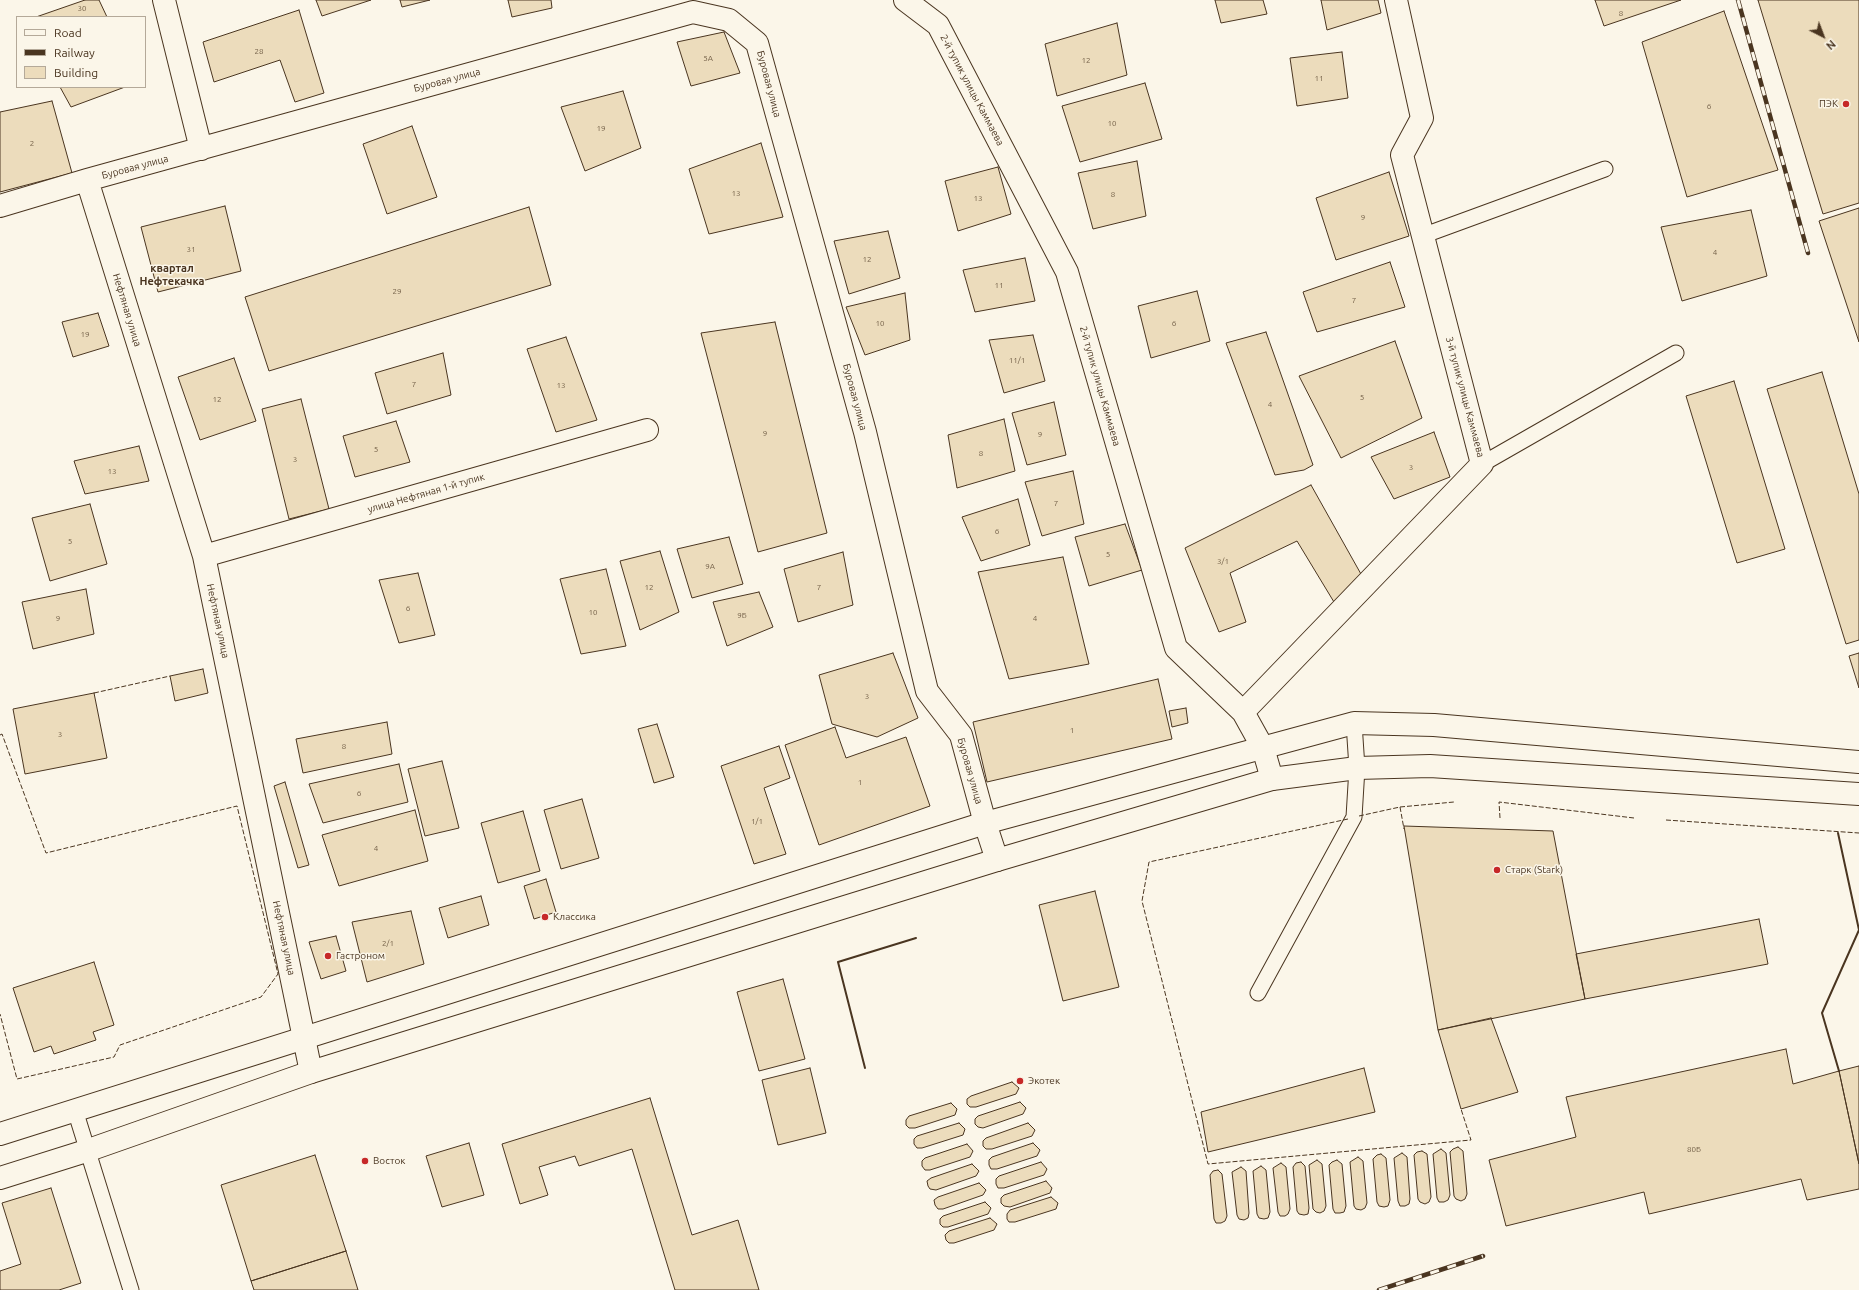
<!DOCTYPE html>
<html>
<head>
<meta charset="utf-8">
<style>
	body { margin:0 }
	#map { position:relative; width:1859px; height:1290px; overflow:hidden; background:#fbf6e9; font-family:Ubuntu,sans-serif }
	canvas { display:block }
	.legend { position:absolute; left:16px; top:16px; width:130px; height:72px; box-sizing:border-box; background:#fbf6e9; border:1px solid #b4a999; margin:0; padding:5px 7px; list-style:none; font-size:12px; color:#4a3520 }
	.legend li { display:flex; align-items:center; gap:8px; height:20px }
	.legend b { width:20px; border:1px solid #b4a999 }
	.north { position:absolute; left:1803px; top:16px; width:40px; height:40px; -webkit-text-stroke:3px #fbf6e9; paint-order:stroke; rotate:138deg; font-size:11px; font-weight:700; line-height:16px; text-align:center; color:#4a3520 }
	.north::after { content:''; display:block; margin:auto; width:14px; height:18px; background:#4a3520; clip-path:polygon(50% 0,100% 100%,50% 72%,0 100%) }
</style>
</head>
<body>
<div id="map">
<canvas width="1859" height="1290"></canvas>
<ul class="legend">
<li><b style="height:5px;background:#fbf6e9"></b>Road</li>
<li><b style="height:5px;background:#4a3520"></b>Railway</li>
<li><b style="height:11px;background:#ecdcbc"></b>Building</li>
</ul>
<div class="north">N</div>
</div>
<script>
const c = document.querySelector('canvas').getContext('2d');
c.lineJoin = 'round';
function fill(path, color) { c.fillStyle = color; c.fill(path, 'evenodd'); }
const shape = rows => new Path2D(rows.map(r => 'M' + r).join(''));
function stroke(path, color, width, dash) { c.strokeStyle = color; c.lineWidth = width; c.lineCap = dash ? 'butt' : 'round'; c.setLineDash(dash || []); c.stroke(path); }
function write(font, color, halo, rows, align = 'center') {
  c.font = font + ' Ubuntu,sans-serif'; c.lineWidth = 3; c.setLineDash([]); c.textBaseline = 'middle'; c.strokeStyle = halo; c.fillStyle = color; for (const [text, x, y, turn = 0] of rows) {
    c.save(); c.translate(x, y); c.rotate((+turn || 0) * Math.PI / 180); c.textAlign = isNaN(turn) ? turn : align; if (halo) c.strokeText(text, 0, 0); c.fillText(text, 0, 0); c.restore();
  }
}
const building = shape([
	[85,0,99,0,107,17,36,17,85,0],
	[316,0,371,0,322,16,316,0],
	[400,0,430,0,402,7,400,0],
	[508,0,551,0,552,8,512,17,508,0],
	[1215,0,1263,0,1267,14,1221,23,1215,0],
	[1321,0,1378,0,1381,13,1327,30,1321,0],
	[1595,0,1681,0,1604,26,1595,0],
	[1758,0,1859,0,1859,203,1823,214,1758,0],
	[299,10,324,93,295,102,280,60,214,82,203,42,299,10],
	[1724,11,1778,170,1687,197,1642,42,1724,11],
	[1117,23,1127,75,1057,96,1045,44,1117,23],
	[724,32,740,73,691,86,677,42,724,32],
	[1342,52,1348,98,1297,106,1290,58,1342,52],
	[1145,83,1162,139,1080,162,1062,106,1145,83],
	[60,87,125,87,71,107,60,87],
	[623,91,641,148,585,171,561,107,623,91],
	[52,101,72,173,0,192,0,112,52,101],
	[412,126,437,197,387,214,363,144,412,126],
	[761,143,783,217,709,234,689,169,761,143],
	[1137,161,1146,216,1093,229,1078,173,1137,161],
	[998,167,1011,214,958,231,945,181,998,167],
	[1389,172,1409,236,1336,260,1316,198,1389,172],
	[225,206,241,271,158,292,141,227,225,206],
	[529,207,551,285,269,371,245,297,529,207],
	[1859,208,1859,342,1819,221,1859,208],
	[1751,210,1767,276,1682,301,1661,227,1751,210],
	[888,231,900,278,849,294,834,241,888,231],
	[1025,258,1035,301,975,312,963,270,1025,258],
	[1390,262,1405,307,1317,332,1303,292,1390,262],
	[1197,291,1210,341,1151,358,1138,306,1197,291],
	[905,293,910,340,865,355,846,307,905,293],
	[98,313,109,346,73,357,62,322,98,313],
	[775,322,827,533,758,552,701,333,775,322],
	[1266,332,1313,465,1304,470,1275,475,1226,343,1266,332],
	[1033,335,1045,381,1004,393,989,340,1033,335],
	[566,337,597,420,556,432,527,349,566,337],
	[1395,341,1422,418,1341,458,1299,376,1395,341],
	[443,353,451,395,387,414,375,373,443,353],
	[234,358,256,421,200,440,178,377,234,358],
	[1822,372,1859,494,1859,640,1846,644,1767,389,1822,372],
	[1734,381,1785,549,1737,563,1686,396,1734,381],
	[301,399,329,509,289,519,262,409,301,399],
	[1054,402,1066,455,1027,465,1012,413,1054,402],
	[1004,419,1015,471,957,488,948,435,1004,419],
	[396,421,410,462,355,477,343,436,396,421],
	[1434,432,1450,477,1394,499,1371,457,1434,432],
	[139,446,149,481,85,494,74,461,139,446],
	[1073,471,1084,524,1042,536,1025,482,1073,471],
	[1311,485,1366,583,1337,607,1297,541,1230,573,1246,622,1219,632,1185,548,1311,485],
	[1018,499,1030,545,981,561,962,517,1018,499],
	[90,504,107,564,50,581,32,518,90,504],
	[1125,524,1142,570,1089,586,1075,537,1125,524],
	[729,537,743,584,692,598,677,549,729,537],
	[660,551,679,612,640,630,620,561,660,551],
	[843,552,853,605,798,622,784,569,843,552],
	[1063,557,1089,664,1009,679,978,572,1063,557],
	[606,569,626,646,581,654,560,579,606,569],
	[418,573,435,635,399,643,379,580,418,573],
	[86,589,94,634,33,649,22,602,86,589],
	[759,592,773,627,727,646,713,602,759,592],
	[893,653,918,718,877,737,832,724,819,675,893,653],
	[1859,653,1859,688,1849,656,1859,653],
	[203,669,208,693,175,701,170,676,203,669],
	[1158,679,1172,739,987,782,973,722,1158,679],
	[94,693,107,758,25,774,13,709,94,693],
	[1186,708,1188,723,1172,727,1169,711,1186,708],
	[387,722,392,754,303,773,296,739,387,722],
	[657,724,674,777,654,783,638,729,657,724],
	[835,727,846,758,906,737,930,806,819,845,785,745,835,727],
	[779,746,790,778,764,788,786,854,754,864,721,766,779,746],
	[442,761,459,828,425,836,408,769,442,761],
	[399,764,408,802,323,823,309,784,399,764],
	[285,782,309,865,298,868,274,786,285,782],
	[582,799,599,858,561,869,544,810,582,799],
	[415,810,428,861,339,886,322,835,415,810],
	[523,811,540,871,498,883,481,823,523,811],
	[1404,826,1553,831,1585,999,1438,1030,1404,826],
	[546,879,556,912,534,919,524,886,546,879],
	[1095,891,1119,987,1063,1001,1039,905,1095,891],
	[481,896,489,925,448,938,439,908,481,896],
	[411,911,424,964,367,982,352,922,411,911],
	[1759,919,1768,964,1585,999,1576,954,1759,919],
	[336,936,346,971,321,979,309,942,336,936],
	[94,962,114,1025,93,1032,96,1040,54,1054,51,1046,34,1052,13,988,94,962],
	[783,979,805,1059,759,1071,737,992,783,979],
	[1491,1018,1518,1092,1461,1109,1438,1030,1491,1018],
	[1786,1049,1793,1084,1839,1071,1859,1164,1859,1189,1807,1200,1801,1179,1649,1214,1644,1192,1506,1226,1489,1160,1576,1137,1566,1097,1786,1049],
	[1859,1066,1859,1164,1839,1071,1859,1066],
	[810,1068,826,1133,778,1145,762,1080,810,1068],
	[1364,1068,1375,1112,1208,1152,1201,1112,1364,1068],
	[1012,1082,1019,1088,1016,1094,976,1107,970,1107,967,1104,967,1099,971,1096,1012,1082],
	[650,1098,692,1235,738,1220,759,1290,675,1290,632,1149,579,1166,575,1156,539,1167,548,1195,520,1204,502,1144,650,1098],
	[1020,1102,1026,1108,1023,1114,983,1128,978,1127,975,1124,975,1119,978,1116,1020,1102],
	[951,1103,957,1109,955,1115,915,1128,909,1128,906,1125,906,1120,909,1116,951,1103],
	[959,1123,965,1129,963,1135,922,1148,917,1148,914,1144,914,1139,917,1136,959,1123],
	[1028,1123,1035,1130,1032,1136,992,1149,986,1149,983,1146,983,1141,986,1138,1028,1123],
	[469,1143,484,1195,442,1207,426,1156,469,1143],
	[1033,1143,1040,1150,1037,1156,997,1169,991,1169,989,1165,989,1160,992,1157,1033,1143],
	[967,1144,973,1151,970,1157,930,1170,925,1170,922,1166,922,1161,925,1158,967,1144],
	[1458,1147,1463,1151,1467,1194,1465,1199,1461,1201,1456,1199,1454,1196,1450,1152,1453,1149,1458,1147],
	[1441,1149,1446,1153,1450,1195,1448,1200,1444,1202,1439,1202,1437,1198,1433,1154,1441,1149],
	[1422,1151,1427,1154,1431,1197,1429,1202,1425,1204,1420,1202,1418,1199,1414,1155,1417,1152,1422,1151],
	[1402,1153,1407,1157,1410,1199,1409,1204,1405,1206,1400,1206,1398,1201,1394,1158,1402,1153],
	[1381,1154,1386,1158,1390,1200,1388,1206,1384,1207,1379,1206,1377,1202,1373,1159,1377,1155,1381,1154],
	[315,1155,346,1251,251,1281,221,1185,315,1155],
	[1358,1157,1363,1161,1367,1203,1365,1208,1361,1210,1356,1209,1354,1206,1350,1162,1358,1157],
	[1317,1160,1322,1164,1326,1206,1324,1211,1320,1213,1316,1212,1313,1209,1309,1165,1317,1160],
	[1337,1160,1342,1164,1346,1206,1344,1212,1340,1213,1335,1213,1333,1209,1329,1165,1332,1162,1337,1160],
	[1041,1162,1047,1169,1044,1175,1004,1188,998,1188,996,1184,996,1179,999,1176,1041,1162],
	[1301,1162,1305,1166,1309,1208,1308,1214,1304,1215,1299,1214,1297,1211,1293,1167,1296,1163,1301,1162],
	[1281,1163,1286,1167,1290,1209,1288,1214,1285,1216,1280,1216,1278,1212,1273,1168,1281,1163],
	[972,1164,979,1171,976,1176,936,1190,930,1189,928,1186,927,1181,931,1178,972,1164],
	[1261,1166,1266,1170,1270,1212,1268,1218,1264,1219,1259,1218,1257,1214,1253,1171,1261,1166],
	[1241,1167,1246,1171,1249,1213,1248,1218,1244,1220,1239,1219,1237,1215,1232,1172,1241,1167],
	[1218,1170,1222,1174,1227,1216,1225,1221,1221,1223,1216,1223,1214,1219,1210,1175,1213,1171,1218,1170],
	[1046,1181,1052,1188,1050,1193,1010,1207,1004,1206,1001,1203,1001,1198,1004,1195,1046,1181],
	[979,1183,986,1190,983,1195,943,1209,938,1209,935,1205,934,1200,938,1197,979,1183],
	[51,1188,81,1283,59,1290,0,1290,0,1271,21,1264,2,1203,51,1188],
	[1051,1197,1058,1203,1056,1209,1015,1222,1009,1222,1007,1219,1007,1214,1010,1210,1051,1197],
	[985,1202,991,1208,988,1214,948,1227,943,1227,940,1224,940,1219,943,1216,985,1202],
	[990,1218,997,1224,994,1230,954,1243,949,1243,946,1240,945,1235,949,1231,990,1218],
	[346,1251,358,1290,254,1290,251,1281,346,1251]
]);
const service = shape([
	[1422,236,1605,169],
	[1482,464,1676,353],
	[1258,993,1354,817,1357,768,1354,723],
	[75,1110,131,1290]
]);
const minor = shape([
	[164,0,201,149],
	[905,0,938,25,1067,272,1176,648,1243,712,1263,748,1272,779],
	[87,180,204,556,311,1072],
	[0,206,87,180,693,12,729,20,757,43,865,432,927,691,961,735,985,823,997,860],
	[204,556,647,430],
	[1243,712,1482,464,1402,155,1422,118,1396,0]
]);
const primary = shape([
	[0,1134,985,823,1354,723,1434,725,1859,762],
	[0,1178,86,1151,311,1072,997,860,1272,779,1357,768,1430,766,1859,794]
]);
const rail = shape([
	[1738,0,1808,253],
	[1379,1290,1483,1256]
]);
const fence = shape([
	[94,693,170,676],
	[0,735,2,734,46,853,237,806,278,974,261,997,120,1045,114,1057,17,1079,0,1014],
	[1400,807,1404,829],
	[1359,816,1400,807,1454,802],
	[1500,818,1499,802,1634,818],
	[1348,819,1149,862,1142,901,1208,1164,1471,1140,1461,1109],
	[1666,820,1859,833]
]);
const wall = shape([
	[1838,833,1859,930,1822,1013,1839,1071],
	[865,1068,838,962,916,938]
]);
const markers = [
	[1846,104,4,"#c62828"],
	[1497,870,4,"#c62828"],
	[545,917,4,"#c62828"],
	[328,956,4,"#c62828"],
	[1020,1081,4,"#c62828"],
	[365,1161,4,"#c62828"]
];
const numberNames = [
	["30",82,8],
	["8",1621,13],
	["28",259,51],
	["5А",708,58],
	["12",1086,60],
	["11",1319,78],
	["6",1709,106],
	["10",1112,123],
	["19",601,128],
	["2",32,143],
	["13",736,193],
	["8",1113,194],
	["13",978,198],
	["9",1363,217],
	["31",191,249],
	["4",1715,252],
	["12",867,259],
	["11",999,285],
	["29",397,291],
	["7",1354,300],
	["10",880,323],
	["6",1174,323],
	["19",85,334],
	["11/1",1017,360],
	["7",414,384],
	["13",561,385],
	["5",1362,397],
	["12",217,399],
	["4",1270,404],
	["9",765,433],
	["9",1040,434],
	["5",376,449],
	["8",981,453],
	["3",295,459],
	["3",1411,467],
	["13",112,471],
	["7",1056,503],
	["6",997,531],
	["5",70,541],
	["5",1108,554],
	["3/1",1223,561],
	["9А",710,566],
	["12",649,587],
	["7",819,587],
	["6",408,608],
	["10",593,612],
	["9Б",742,615],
	["9",58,618],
	["4",1035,618],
	["3",867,696],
	["1",1072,730],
	["3",60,734],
	["8",344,746],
	["1",860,782],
	["6",359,793],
	["1/1",757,821],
	["4",376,848],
	["2/1",388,943],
	["80Б",1694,1149]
];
const streetNames = [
	["Буровая улица",447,80,-15],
	["Буровая улица",769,84,75],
	["2-й тупик улицы Каммаева",972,90,62],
	["Буровая улица",135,167,-15],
	["Нефтяная улица",127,310,73],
	["2-й тупик улицы Каммаева",1100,386,74],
	["Буровая улица",855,397,75],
	["3-й тупик улицы Каммаева",1465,397,75],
	["улица Нефтяная 1-й тупик",426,493,-16],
	["Нефтяная улица",218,621,78],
	["Буровая улица",970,771,74],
	["Нефтяная улица",284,938,78]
];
const poiNames = [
	["ПЭК",1838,104,"right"],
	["Старк (Stark)",1505,870],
	["Классика",553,917],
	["Гастроном",336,956],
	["Экотек",1028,1081],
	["Восток",373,1161]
];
const neighbourhoodNames = [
	["квартал",172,268],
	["Нефтекачка",172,281]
];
fill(building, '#ecdcbc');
stroke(building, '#4a3520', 1);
stroke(service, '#4a3520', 17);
stroke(minor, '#4a3520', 24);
stroke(primary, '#4a3520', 24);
stroke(service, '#fbf6e9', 15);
stroke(minor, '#fbf6e9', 22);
stroke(primary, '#fbf6e9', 22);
stroke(rail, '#4a3520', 4.5);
stroke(rail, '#fbf6e9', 3, [9]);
stroke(fence, '#4a3520', 1, [5, 2]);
stroke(wall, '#4a3520', 2);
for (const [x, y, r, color] of markers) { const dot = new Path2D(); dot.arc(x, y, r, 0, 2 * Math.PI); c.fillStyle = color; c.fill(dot); stroke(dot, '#fbf6e9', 1.5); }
write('8px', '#725f47', null, numberNames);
write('10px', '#4a3520', '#fbf6e9', streetNames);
write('10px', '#4a3520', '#fbf6e9', poiNames, 'left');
write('bold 11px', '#4a3520', '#fbf6e9', neighbourhoodNames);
</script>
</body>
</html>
